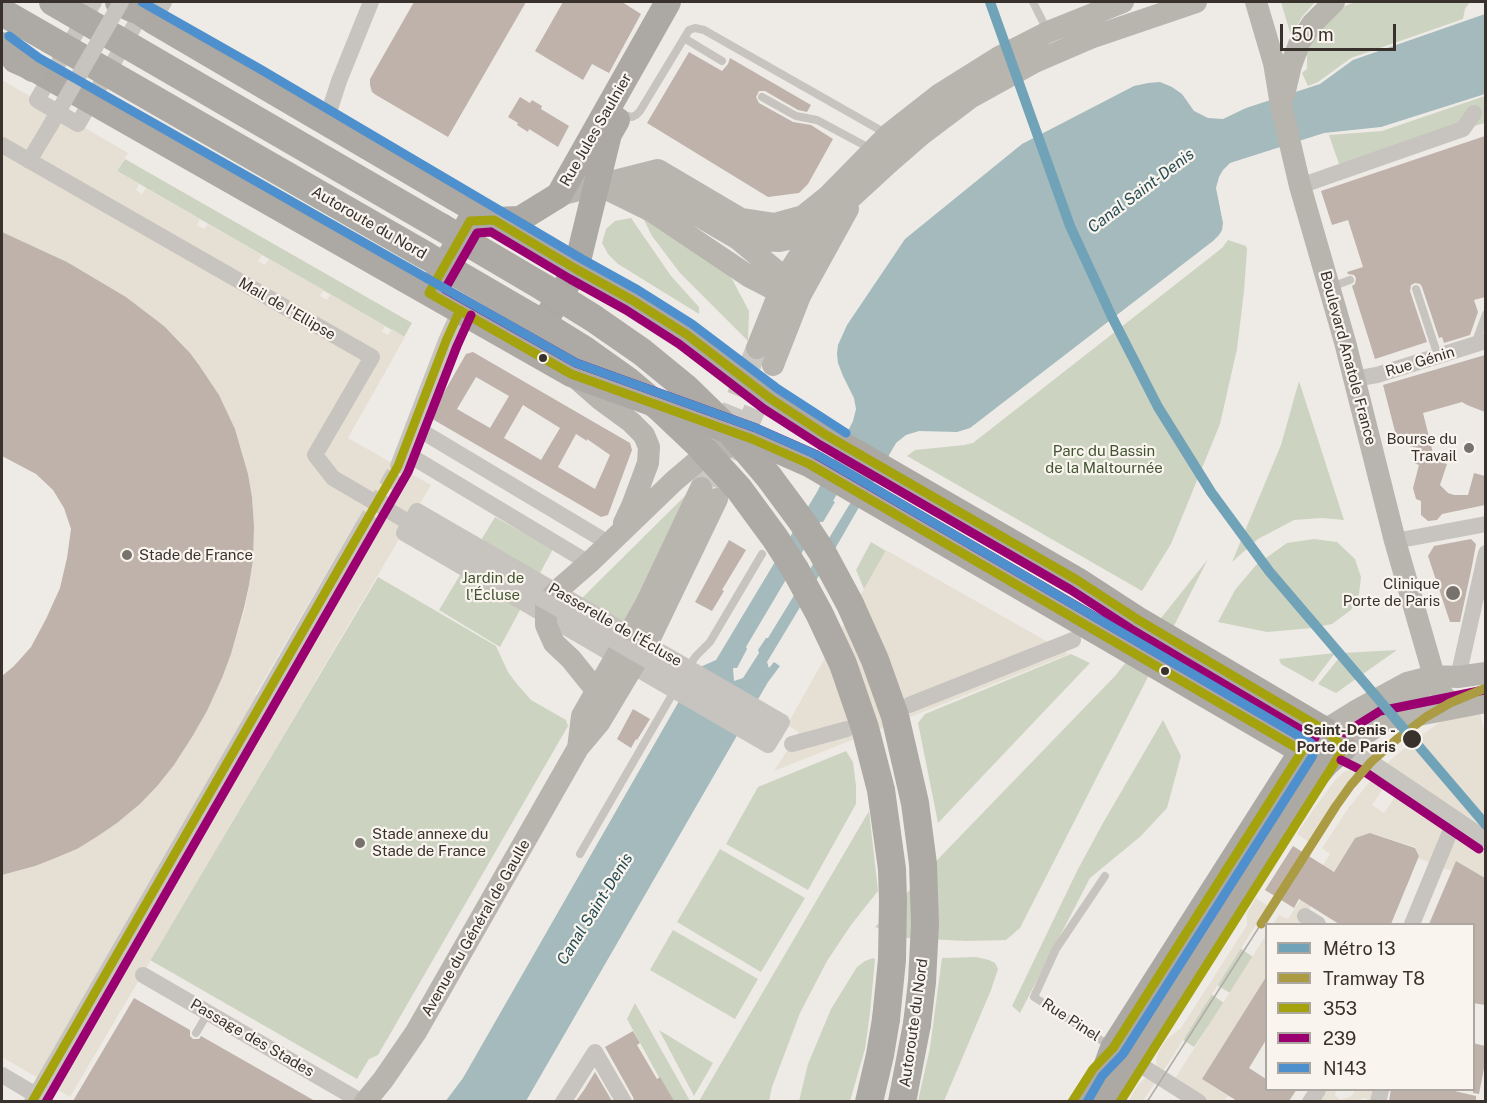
<!DOCTYPE html>
<html>
<head>
<meta charset="utf-8">
<style>
	body { margin:0 }
	#map { position:relative; width:1487px; height:1103px; overflow:hidden; background:#eeebe6; font-family:"Public Sans",sans-serif }
	canvas { display:block }
	.frame { position:absolute; inset:0; border:3px solid #38312c; pointer-events:none }
	.legend { position:absolute; left:1265px; top:923px; width:210px; height:168px; box-sizing:border-box; background:#f9f5ee; border:2px solid #aca7a0; margin:0; padding:8px 10px; list-style:none; font-size:18px; color:#38312c }
	.legend li { display:flex; align-items:center; gap:12px; height:30px }
	.legend b { width:30px; border:2px solid #aca7a0 }
	.scale { position:absolute; left:1280px; top:24px; width:116px; height:27px; box-sizing:border-box; border:3px solid #38312c; border-top:0; padding-left:8px; font-size:18px; line-height:21px; white-space:nowrap; color:#38312c; -webkit-text-stroke:4px #f9f5ee; paint-order:stroke }
</style>
</head>
<body>
<div id="map">
<canvas width="1487" height="1103"></canvas>
<div class="frame"></div>
<ul class="legend">
<li><b style="height:8px;background:#70a2b8"></b>Métro 13</li>
<li><b style="height:8px;background:#ab9c44"></b>Tramway T8</li>
<li><b style="height:8px;background:#a4a20d"></b>353</li>
<li><b style="height:8px;background:#9a006f"></b>239</li>
<li><b style="height:8px;background:#4d90cd"></b>N143</li>
</ul>
<div class="scale">50 m</div>
</div>
<script>
const c = document.querySelector('canvas').getContext('2d');
c.lineJoin = 'round';
function fill(path, color) { c.fillStyle = color; c.fill(path, 'evenodd'); }
const shape = rows => new Path2D(rows.map(r => 'M' + r).join(''));
function stroke(path, color, width, dash) { c.strokeStyle = color; c.lineWidth = width; c.lineCap = dash ? 'butt' : 'round'; c.setLineDash(dash || []); c.stroke(path); }
function write(font, color, halo, rows, align = 'center') {
  c.font = font + ' "Public Sans",sans-serif'; c.lineWidth = 4.5; c.setLineDash([]); c.textBaseline = 'middle'; c.strokeStyle = halo; c.fillStyle = color; for (const [text, x, y, turn = 0] of rows) {
    c.save(); c.translate(x, y); c.rotate((+turn || 0) * Math.PI / 180); c.textAlign = isNaN(turn) ? turn : align; if (halo) c.strokeText(text, 0, 0); c.fillText(text, 0, 0); c.restore();
  }
}
const green = shape([
	[1281,2,1315,2,1302,17,1291,36],
	[1355,2,1470,2,1465,9,1463,19,1351,58,1318,82,1308,86,1302,73,1307,69,1307,53,1321,27,1345,6],
	[1485,96,1485,123,1339,164,1329,135,1382,131],
	[125,159,412,323,404,337,117,171],
	[631,218,671,276,699,307,699,314,618,264,608,254,602,243,606,229,615,221],
	[643,218,710,256,732,279,749,311,748,341,680,273,652,236],
	[1228,240,1246,246,1247,249,1244,291,1237,349,1220,424,1171,544,1142,591,907,456,915,450,964,445,973,443,1222,248],
	[1299,381,1344,520,1322,518,1294,520,1258,539,1232,562,1281,445],
	[699,482,622,627,578,602],
	[495,517,553,549,500,647,439,610],
	[1314,539,1337,542,1355,559,1361,577,1359,594,1351,610,1332,624,1312,628,1267,632,1218,622,1235,590,1256,565,1287,543],
	[871,542,891,554,867,596,856,570],
	[1208,559,1020,928,1006,940,966,941,907,938,875,927,943,854,1115,676],
	[378,577,496,646,508,672,517,684,531,700,566,720,568,726,378,1055,369,1059,357,1079,150,960],
	[1397,650,1336,693,1318,684,1343,653],
	[1335,653,1313,682,1281,664,1279,659],
	[1071,654,1090,663,938,823,918,723,925,714],
	[1163,720,1181,756,1167,808,1141,836,1090,878,1020,1013,1012,1006,1077,871,1103,823],
	[846,751,853,762,856,786,856,804,808,890,726,844,758,787],
	[869,811,878,891,851,925,827,961,800,1013,772,1087,769,1101,699,1101],
	[720,849,805,898,761,972,677,922],
	[673,930,758,979,735,1019,650,970],
	[1240,948,1253,957,1230,993,1217,985],
	[976,957,989,960,995,963,998,969,991,990,944,1101,918,1101,930,1048,942,958],
	[873,958,875,959,870,1013,865,1049,850,1101,799,1101,808,1064,831,1009,857,967,865,961],
	[1211,994,1224,1003,1194,1047,1183,1040],
	[635,1003,690,1101,672,1101,627,1019],
	[659,1030,713,1063,694,1096]
]);
const plaza = shape([
	[2,80,128,153,117,171,139,184,136,190,142,194,146,188,200,219,197,225,204,229,208,224,262,255,258,261,265,265,269,259,324,290,320,296,327,300,330,294,385,326,382,332,388,335,392,329,405,337,348,438,431,485,70,1097,2,1057,2,875,21,870,53,859,77,849,98,836,117,823,140,804,174,765,192,737,207,711,222,678,231,654,245,608,249,585,253,560,254,526,252,497,248,474,235,429,219,395,199,365,190,353,164,326,126,297,67,262,2,232],
	[355,524,371,534,271,705,255,695],
	[886,550,1069,654,774,771,799,732,787,725],
	[1478,706,1485,733,1485,827,1433,795,1396,771,1387,763,1415,740,1437,724,1464,708],
	[1360,768,1336,798,1309,842,1297,834,1315,807,1335,780,1345,771],
	[1376,774,1435,814,1440,820,1442,832,1433,864,1418,858,1419,856,1415,847,1371,833,1355,838,1300,924,1273,924,1279,915,1288,919,1330,854,1322,848,1349,807],
	[1383,789,1395,797,1384,813,1372,805],
	[1458,836,1463,836,1485,849,1485,878,1456,861,1452,871,1443,868,1456,838],
	[1256,898,1268,906,1162,1073,1157,1067,1156,1060,1158,1053,1167,1039,1181,1028,1247,925,1247,913],
	[1266,935,1266,977,1202,1079,1228,1096,1224,1101,1208,1101,1174,1080],
	[1145,1078,1157,1080,1143,1101,1128,1102,1138,1085],
	[1324,1090,1336,1090,1335,1095,1340,1100,1350,1097,1353,1094,1355,1090,1375,1090,1372,1101,1366,1101,1367,1099,1364,1098,1355,1101,1317,1102]
]);
const water = shape([
	[1485,14,1485,94,1381,127,1324,133,1230,163,1223,170,1219,177,1216,188,1223,223,1222,230,1219,235,1213,241,970,428,957,432,919,431,906,435,896,443,832,554,767,662,769,668,774,662,780,666,768,682,526,1101,445,1102,463,1078,698,668,716,660,817,492,853,421,856,409,854,398,843,376,838,363,837,354,838,345,847,325,905,239,1022,144,1134,86,1148,83,1160,82,1172,87,1182,94,1194,111,1208,118,1223,119,1246,108,1320,84,1353,60],
	[837,494,851,502,768,638,766,638,758,650,759,653,743,678,734,681,733,668,737,668,747,649,746,647,820,522,823,522,835,502,833,501]
]);
const building = shape([
	[414,2,526,2,448,137,376,95,372,92,370,85,370,79],
	[563,2,622,2,641,14,609,73,592,64,583,80,535,51],
	[689,52,722,71,728,64,730,58,811,105,807,112,798,110,765,91,759,91,756,97,759,103,793,122,811,125,833,139,808,184,799,193,768,197,647,123],
	[520,97,530,103,532,100,542,106,541,109,569,126,558,147,529,129,528,132,517,125,518,123,508,117],
	[1485,136,1485,297,1474,300,1478,312,1470,335,1444,343,1442,337,1439,338,1422,287,1420,284,1415,283,1411,285,1410,291,1427,342,1375,359,1352,286,1355,284,1356,278,1354,275,1348,274,1347,272,1363,267,1348,220,1332,225,1321,191],
	[2,232,67,262,126,297,164,326,190,353,199,365,219,395,235,429,248,474,252,497,254,526,253,560,249,585,244,608,231,654,222,678,207,711,192,737,174,765,158,785,140,804,117,823,98,836,77,849,53,859,35,866,2,875,2,676,14,666,31,647,46,619,60,588,67,558,71,529,64,508,53,490,36,474,2,456],
	[473,352,630,443,632,450,608,515,601,517,434,420,431,415,466,354],
	[476,377,509,396,490,428,457,409],
	[523,405,560,428,541,460,504,438],
	[576,434,587,441,587,439,610,455,595,489,558,467],
	[1485,355,1485,412,1467,405,1462,402,1423,413,1433,453,1445,456,1443,462,1447,464,1440,485,1448,493,1454,495,1468,495,1474,473,1485,476,1485,505,1442,514,1437,520,1428,521,1421,515,1421,501,1416,499,1413,488,1419,465,1414,463,1417,448,1398,443,1383,385],
	[1471,539,1476,544,1472,566,1460,622,1450,622,1428,556,1434,546],
	[729,540,746,550,722,590,724,591,712,611,695,602],
	[633,709,650,719,637,740,636,739,631,748,617,739],
	[1370,833,1415,848,1419,856,1391,924,1339,924,1299,899,1294,908,1265,890,1293,846,1334,872,1355,838],
	[1456,861,1485,878,1485,1005,1473,1003,1473,924,1429,924],
	[1266,977,1266,1040,1249,1068,1266,1079,1266,1089,1297,1089,1289,1101,1237,1101,1202,1079],
	[134,998,190,1030,190,1036,193,1039,199,1039,201,1036,315,1101,73,1101],
	[633,1031,640,1043,637,1045,657,1079,660,1077,674,1101,634,1101,633,1097,605,1047],
	[1473,1043,1485,1046,1485,1063,1479,1094,1473,1093],
	[595,1072,612,1101,576,1101,584,1090],
	[1391,1089,1446,1089,1476,1096,1476,1101,1389,1101]
]);
const streetTunnel = shape([
	[362,528,398,466]
]);
const secondaryTunnel = shape([
	[701,488,757,348],
	[721,490,773,365]
]);
const lane = shape([
	[1033,2,1048,32],
	[684,38,722,61],
	[762,97,796,116,817,120,873,150],
	[620,114,632,117,636,115,640,111,689,30,695,28,704,30,887,134],
	[1331,287,1350,280],
	[1416,289,1438,356],
	[1475,344,1486,314],
	[687,669,696,656,710,642,762,554],
	[580,854,676,688],
	[1105,876,1056,949,1034,997,1110,1046],
	[196,1033,208,1013],
	[1072,1102,1085,1082]
]);
const street = shape([
	[94,2,37,100,78,124,148,2],
	[153,21,164,2],
	[326,121,339,81,371,2],
	[2,145,372,357,315,455,333,478,410,523],
	[29,161,50,126],
	[1300,186,1463,129,1474,113],
	[1354,379,1377,375,1486,341],
	[413,426,610,544],
	[404,452,589,563],
	[398,466,446,341,460,310],
	[417,511,782,722,768,745,404,533,417,511],
	[1395,541,1486,524],
	[1458,677,1486,553],
	[909,705,1073,640],
	[792,744,847,729],
	[1344,748,1371,762,1486,839],
	[1305,916,1318,924],
	[1412,924,1455,820],
	[143,975,362,1102],
	[1126,1056,1199,1102],
	[2,1075,36,1095],
	[32,1102,362,528],
	[563,1102,595,1052,624,1102],
	[1310,1102,1318,1090],
	[1378,1102,1381,1090]
]);
const secondary = shape([
	[1256,2,1274,63,1281,105,1300,186,1345,342,1395,541,1434,676,1442,694,1450,703,1455,707],
	[1284,95,1291,65,1300,42,1312,24,1334,2],
	[632,177,738,239,785,278,793,288],
	[592,182,653,212,750,277,779,292,800,296],
	[559,195,658,170,741,219,774,224,803,216,828,196,889,134,940,94,999,57,1048,32,1123,2],
	[738,239,779,241,794,238,816,230],
	[757,348,785,278,816,230,890,162,921,135,970,98,1035,62,1093,37,1196,2],
	[773,365,800,296,848,209],
	[576,378,601,400,631,422,644,435,649,447,648,463,632,506,624,523],
	[621,686,596,690,571,659,554,643,546,625,546,603,559,589,589,563,674,481,700,459,715,451,752,439],
	[1387,721,1486,702],
	[578,748,582,716,646,604,701,488],
	[1326,749,1344,748,1383,722,1410,700,1433,677],
	[1302,751,1325,730,1354,712,1407,683,1434,676,1458,677,1486,673],
	[365,1102,383,1080,416,1032,578,748,599,723,651,636,717,499]
]);
const primary = shape([
	[125,2,153,21,576,269,632,300,686,334,771,399,826,435,1077,580,1137,619,1325,730,1344,748,1327,763,1313,779,1106,1102],
	[15,60,33,68,571,374,752,439,809,464,1302,751,1113,1048,1103,1075,1087,1102],
	[434,285,470,221,520,219,559,195,668,2],
	[533,341,576,269,609,134,617,120]
]);
const highway = shape([
	[53,2,441,227],
	[119,2,134,9],
	[2,12,425,255],
	[2,46,33,68],
	[869,1102,880,1055,886,1019],
	[902,1102,917,1024]
]);
const tram = shape([
	[1147,1102,1261,924]
]);
const streetBridge = shape([
	[50,126,121,2],
	[410,523,775,734]
]);
const highwayBridge = shape([
	[441,227,543,287,593,318,642,352,686,388,729,430,769,477,803,523,822,552,850,604,875,660,895,716,915,803,923,864,925,924,922,982,917,1024],
	[425,255,528,315,583,349,628,381,661,409,698,444,739,489,775,538,795,569,819,613,843,664,865,728,881,790,892,869,893,900,892,960,886,1019]
]);
const bus1 = shape([
	[32,1102,398,466,446,341,460,310],
	[1072,1102,1093,1069,1113,1048,1302,751,809,464,752,439,571,374,429,293,470,221,494,220,576,269,632,300,686,334,771,399,826,435,1077,580,1137,619,1325,730,1344,748,1120,1102]
]);
const bus2 = shape([
	[491,232,570,279,626,310,679,344,764,409,820,445,1071,590,1131,629,1315,738,1305,739,815,454,756,428,576,363,445,289,477,233,491,232],
	[1345,733,1380,711,1484,690],
	[1341,760,1365,772,1479,849],
	[46,1102,408,472,457,346,471,315]
]);
const bus3 = shape([
	[142,2,260,69,582,259,638,290,692,324,778,389,846,433],
	[9,36,39,58,576,363,756,428,819,456,1311,743,1314,751,1312,757,1123,1054,1102,1076,1087,1102]
]);
const tram1 = shape([
	[1261,924,1336,806,1351,785,1371,762,1397,739,1426,717,1450,703,1486,688]
]);
const metro1 = shape([
	[990,2,1070,226,1112,317,1158,407,1211,492,1269,571,1486,825]
]);
const markers = [
	[543,358,5,"#38312c"],
	[1469,448,6,"#78726d"],
	[127,555,6,"#78726d"],
	[1453,593,8,"#78726d"],
	[1165,671,5,"#38312c"],
	[1412,739,10,"#38312c"],
	[360,843,6,"#78726d"]
];
const streetNames = [
	["Rue Jules Saulnier",596,130,-60],
	["Autoroute du Nord",369,223,30],
	["Mail de l'Ellipse",287,309,30],
	["Boulevard Anatole France",1348,358,75],
	["Rue Génin",1420,362,-17],
	["Passerelle de l'Écluse",615,625,30],
	["Avenue du Général de Gaulle",476,928,-60],
	["Rue Pinel",1071,1020,33],
	["Autoroute du Nord",914,1023,-82],
	["Passage des Stades",252,1038,30]
];
const poiNames = [
	["Bourse du",1457,439],
	["Travail",1457,456],
	["Stade de France",139,555,"left"],
	["Clinique",1440,584],
	["Porte de Paris",1440,601],
	["Stade annexe du",372,834,"left"],
	["Stade de France",372,851,"left"]
];
const parkNames = [
	["Parc du Bassin",1104,451],
	["de la Maltournée",1104,468],
	["Jardin de",493,578],
	["l'Écluse",493,595]
];
const stopNames = [
	["Saint-Denis -",1396,730],
	["Porte de Paris",1396,747]
];
const waterNames = [
	["Canal Saint-Denis",1141,191,-37],
	["Canal Saint-Denis",595,909,-58]
];
fill(green, '#cdd3c1');
fill(plaza, '#e6e0d4');
fill(water, '#a4babd');
fill(building, '#bfb2aa');
stroke(streetTunnel, '#cac6c1', 16, [16, 8]);
stroke(secondaryTunnel, '#cac6c1', 22, [22, 11]);
stroke(lane, '#c7c3be', 8);
stroke(street, '#c7c3be', 16);
stroke(secondary, '#b8b4ae', 22);
stroke(primary, '#aca8a3', 26);
stroke(highway, '#adaaa5', 28);
stroke(tram, '#afaca8', 1.5);
stroke(streetBridge, '#c7c3be', 16);
stroke(highwayBridge, '#adaaa5', 28);
stroke(bus1, '#a4a20d', 9);
stroke(bus2, '#9a006f', 9);
stroke(bus3, '#4d90cd', 9);
stroke(tram1, '#ab9c44', 9);
stroke(metro1, '#70a2b8', 10);
for (const [x, y, r, color] of markers) { const dot = new Path2D(); dot.arc(x, y, r, 0, 2 * Math.PI); c.fillStyle = color; c.fill(dot); stroke(dot, '#f9f5ee', 2); }
write('15px', '#38312c', '#f9f5ee', streetNames);
write('15px', '#38312c', '#f9f5ee', poiNames, 'right');
write('15px', '#435432', '#f9f5ee', parkNames);
write('bold 15px', '#38312c', '#f9f5ee', stopNames, 'right');
write('italic 16px', '#264c55', '#f9f5ee', waterNames);
</script>
</body>
</html>
